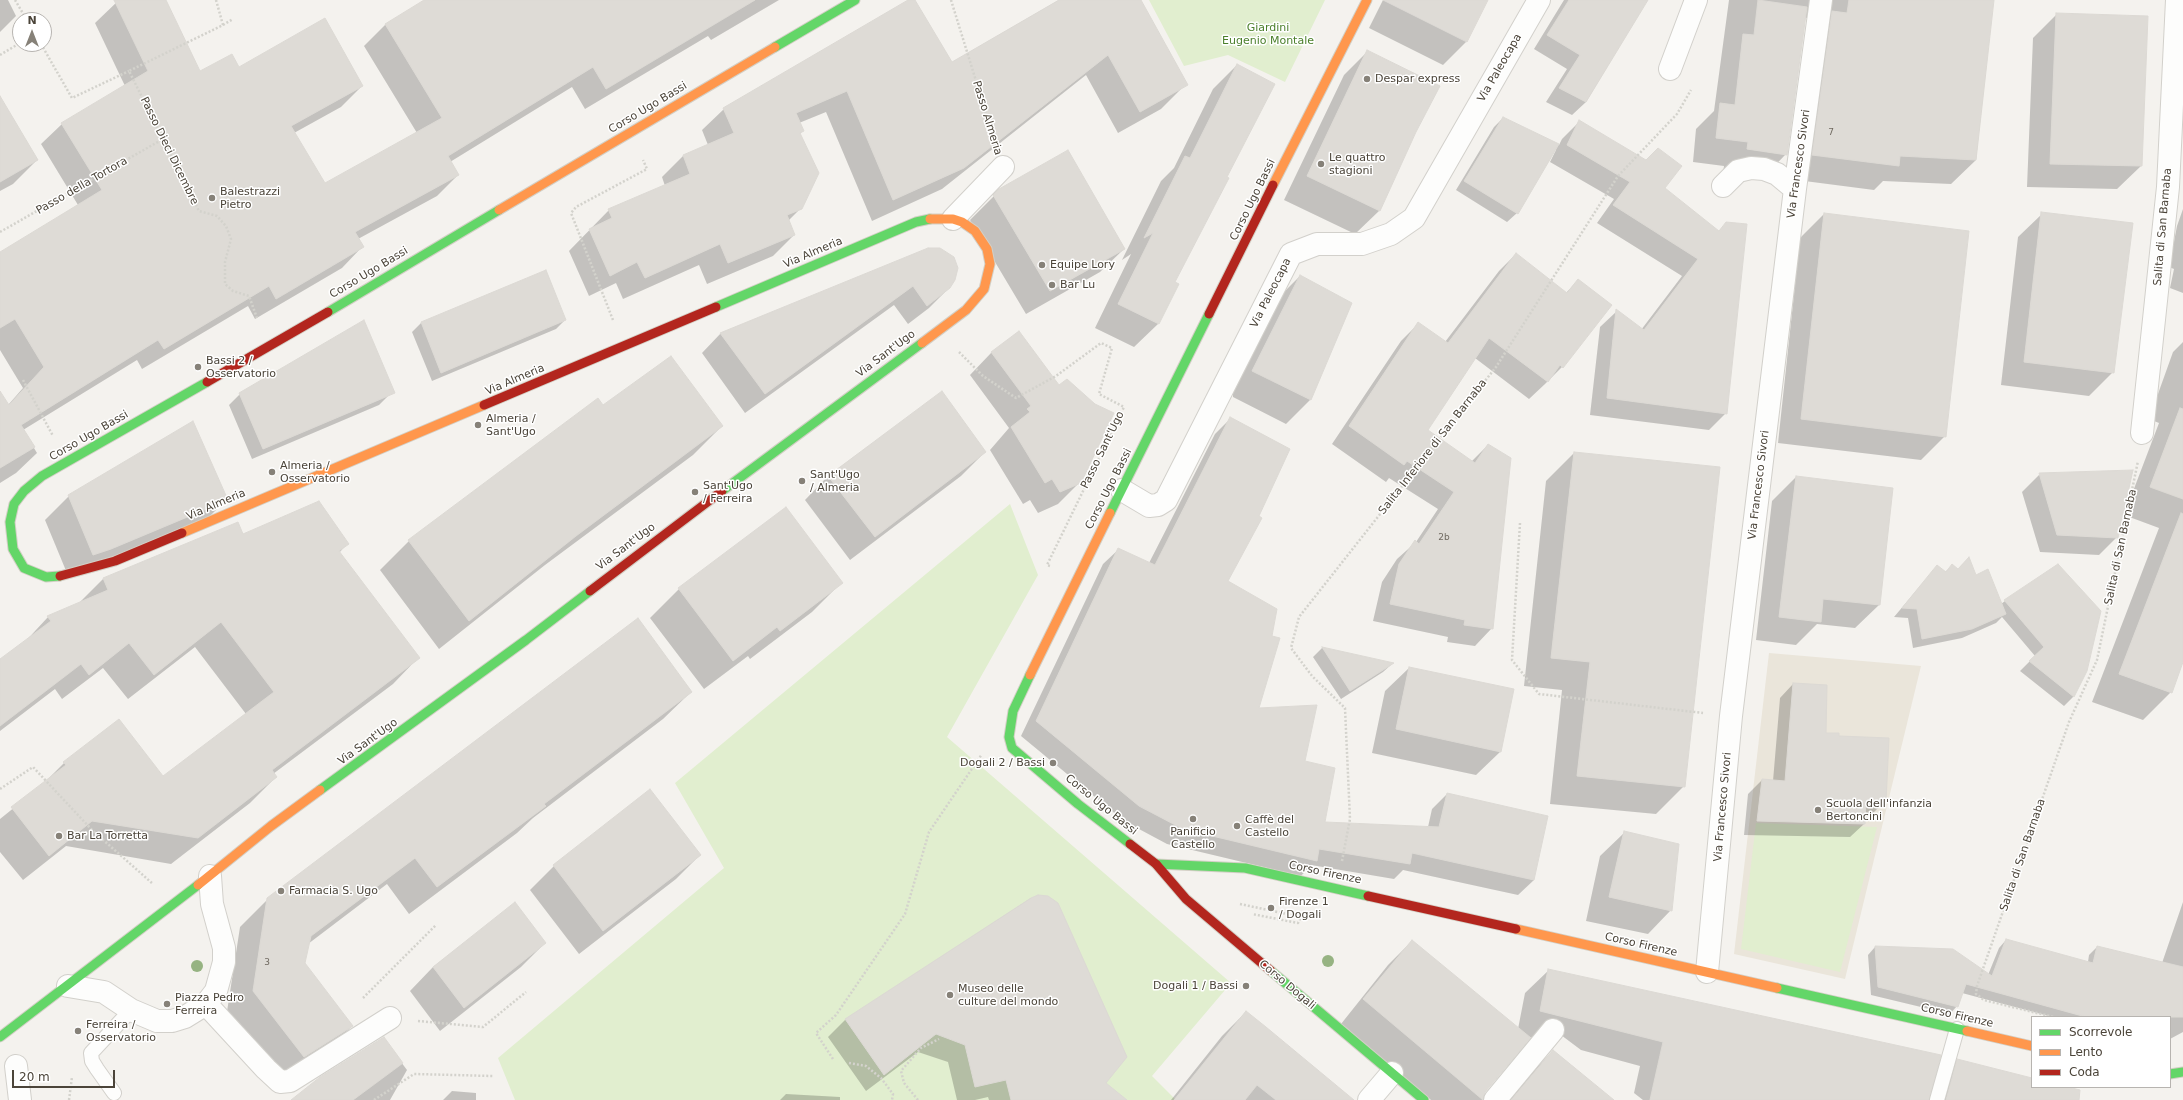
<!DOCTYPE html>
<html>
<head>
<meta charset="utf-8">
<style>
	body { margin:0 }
	#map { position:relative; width:2183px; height:1100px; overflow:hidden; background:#f4f2ee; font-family:"DejaVu Sans",sans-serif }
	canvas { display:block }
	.legend { position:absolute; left:2031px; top:1016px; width:140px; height:72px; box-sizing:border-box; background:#fff; border:1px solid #b7b4b0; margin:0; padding:5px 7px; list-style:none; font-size:12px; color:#4b4439 }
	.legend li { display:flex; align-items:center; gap:8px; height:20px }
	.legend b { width:20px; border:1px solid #b7b4b0 }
	.north { position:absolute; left:12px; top:12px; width:40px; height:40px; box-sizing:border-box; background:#fff; border:1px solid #b7b4b0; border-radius:50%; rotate:0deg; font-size:11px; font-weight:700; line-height:16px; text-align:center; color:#4b4439 }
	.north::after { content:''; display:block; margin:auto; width:14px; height:18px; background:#868178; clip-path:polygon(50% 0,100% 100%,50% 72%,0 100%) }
	.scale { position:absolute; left:12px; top:1070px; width:103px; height:18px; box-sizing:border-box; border:2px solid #4b4439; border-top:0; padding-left:5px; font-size:12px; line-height:14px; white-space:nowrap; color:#4b4439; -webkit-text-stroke:3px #fff; paint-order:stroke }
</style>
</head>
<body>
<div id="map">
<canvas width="2183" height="1100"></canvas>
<ul class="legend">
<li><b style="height:5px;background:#63d668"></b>Scorrevole</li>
<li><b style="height:5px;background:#ff974d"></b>Lento</li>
<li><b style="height:5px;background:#b3261e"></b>Coda</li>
</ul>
<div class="north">N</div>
<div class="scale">20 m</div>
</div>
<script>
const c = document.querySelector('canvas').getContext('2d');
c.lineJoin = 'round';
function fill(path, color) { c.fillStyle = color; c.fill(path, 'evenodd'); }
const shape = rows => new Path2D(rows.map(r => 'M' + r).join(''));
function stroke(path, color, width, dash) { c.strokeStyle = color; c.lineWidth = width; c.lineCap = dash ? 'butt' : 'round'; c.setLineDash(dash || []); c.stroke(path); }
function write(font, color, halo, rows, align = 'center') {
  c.font = font + ' "DejaVu Sans",sans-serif'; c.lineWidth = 3; c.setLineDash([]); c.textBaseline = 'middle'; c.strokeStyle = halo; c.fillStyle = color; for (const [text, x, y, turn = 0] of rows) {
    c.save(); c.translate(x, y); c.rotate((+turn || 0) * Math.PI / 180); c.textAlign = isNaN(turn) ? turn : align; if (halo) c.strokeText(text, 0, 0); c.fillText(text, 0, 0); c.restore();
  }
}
const education = shape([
	[1769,653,1921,666,1845,979,1734,954]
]);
const green = shape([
	[1149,0,1325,0,1285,82,1228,55,1184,66],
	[1010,504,1038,575,947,737,1231,983,1152,1076,1176,1100,515,1100,498,1058,724,868,675,783],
	[1756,823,1877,827,1840,972,1741,949]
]);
const shadow = shape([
	[0,0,8,0,16,16,0,32],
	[119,0,165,0,199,72,238,68,362,86,341,107,294,133,325,184,417,133,364,46,385,25,426,0,779,0,711,40,708,36,585,109,572,87,450,162,458,175,437,196,358,239,362,247,342,268,255,319,248,306,142,369,137,360,23,430,37,453,16,473,0,483,0,409,2,412,23,388,0,350,0,254,78,205,41,144,62,124,125,86,95,23],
	[910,0,913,0,951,63,1059,0,1140,0,1183,87,1161,109,1118,133,1086,75,942,189,872,221,826,112,799,123,802,131,800,134,801,208,788,221,794,235,773,256,707,284,699,265,623,299,616,283,589,296,569,251,609,210,665,186,662,177,683,156,708,145,702,130,724,109],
	[1383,0,1487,0,1466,42,1443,65,1369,28],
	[1564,0,1647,0,1586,102,1572,115,1546,102,1567,69,1534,49],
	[1729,0,1993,0,1976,160,1951,184,1883,181,1874,190,1789,179,1808,19,1805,17,1786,154,1762,179,1723,173,1724,166,1693,162,1696,129,1714,111],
	[2057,14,2141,166,2117,189,2027,187,2033,38],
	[1367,52,1415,131,1379,211,1355,234,1284,200,1344,75],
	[1237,65,1174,282,1178,284,1158,324,1134,347,1095,328,1131,254,1122,260,1161,181,1174,168,1213,89],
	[0,98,37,160,13,184,0,191],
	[1503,118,1559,145,1562,139,1579,122,1718,232,1727,223,1726,413,1709,430,1590,415,1600,327,1617,311,1641,330,1682,276,1597,223,1614,199,1550,162,1556,150,1555,149,1517,213,1507,222,1456,190,1494,127],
	[1000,190,1124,249,1100,272,1026,314,970,220],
	[2183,209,2183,293,2170,288,2174,269,2169,267,2177,226],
	[1824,214,1945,436,1921,460,1778,443,1800,238],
	[2042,214,2113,372,2089,396,2001,385,2018,237],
	[928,249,949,288,929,308,908,324,894,305,745,413,702,353,721,333],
	[1516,254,1566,293,1578,280,1562,367,1545,384,1529,399,1475,358,1426,430,1471,462,1488,445,1492,628,1475,646,1447,642,1448,637,1373,621,1382,582,1397,559,1416,542,1438,509,1389,478,1386,482,1332,444,1401,341,1418,324,1445,342,1499,271],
	[546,271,565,320,556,329,432,381,412,332,421,323],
	[1300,276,1351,303,1310,400,1286,424,1233,397,1233,387,1277,299],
	[1018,332,1080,482,1058,504,1038,513,1030,500,1023,504,990,450,1009,428,970,375,991,353],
	[2183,342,2183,660,2171,692,2143,720,2092,702,2159,528,2124,515,2159,423,2149,419,2173,352],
	[941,393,985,452,961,476,850,560,805,500,828,476],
	[240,394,390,394,379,405,252,459,229,405],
	[603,407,722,426,693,455,545,565,439,649,380,570,409,541],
	[1231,418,1226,582,1257,709,1304,762,1323,823,1428,827,1432,809,1447,794,1534,880,1518,895,1403,870,1394,879,1311,865,1301,876,1167,844,1124,821,1021,736,1103,564,1119,549,1149,563,1215,434],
	[1574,453,1719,468,1684,786,1656,814,1550,804,1562,690,1524,686,1546,481],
	[2040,474,2117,537,2099,555,2040,552,2022,492],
	[1796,477,1879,605,1855,628,1817,624,1796,645,1756,640,1772,501],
	[69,496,227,499,203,523,69,578,45,520],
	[238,524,243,535,348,543,339,553,418,658,393,684,273,774,276,777,250,803,171,864,66,846,23,880,0,852,0,819,41,786,64,763,119,721,163,778,246,714,195,647,128,699,103,668,62,699,55,689,0,731,0,661,23,644,48,617,79,603,103,579],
	[1968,559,1975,576,2001,604,2005,601,2086,671,2073,697,2064,706,2020,671,2035,656,2002,617,1996,623,1962,638,1913,648,1908,618,1894,617,1937,566,1945,572,1952,566,1957,570],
	[841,583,812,612,750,659,748,656,704,689,650,618,679,589],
	[1322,648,1392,664,1383,672,1341,699,1313,657],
	[1409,668,1500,752,1476,775,1372,753,1385,691],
	[1793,684,1825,734,1838,737,1885,801,1871,815,1864,815,1864,824,1850,837,1744,835,1748,794,1762,780,1773,781,1780,698],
	[691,692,663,719,533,818,517,833,409,914,387,884,308,944,304,963,352,1026,325,1054,277,1084,226,1018,240,927,268,899],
	[1624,833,1671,910,1648,934,1586,921,1600,856],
	[700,855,676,879,579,954,530,890,554,866],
	[1031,898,1105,1083,1107,1100,989,1100,988,1097,975,1100,957,1100,948,1062,918,1052,866,1091,828,1037,845,1020],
	[2183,902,2183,1032,2170,1039,2170,1017,2052,1017,1962,993,1957,1006,1950,1014,1871,995,1868,955,1875,947,1953,950,1988,975,1999,948,2006,940,2088,962,2089,955,2097,947,2162,963],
	[515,904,545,943,521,967,440,1031,410,991,433,967],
	[1412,941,1518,1029,1525,993,1549,970,1928,1100,1643,1100,1634,1093,1640,1066,1581,1050,1561,1035,1553,1043,1529,1037,1484,1092,1482,1100,1431,1100,1341,1024,1388,965],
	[1246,1012,1353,1100,1171,1100,1222,1036],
	[383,1038,407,1070,390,1100,292,1100],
	[1553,1051,1613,1100,1508,1100,1529,1075],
	[1958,1060,2032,1079,2032,1087,2053,1087,2048,1100,1930,1100,1934,1083],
	[452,1091,476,1093,476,1100,443,1100],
	[786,1094,840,1097,840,1100,780,1100]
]);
const building = shape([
	[114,0,166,0,200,71,232,54,239,67,325,18,363,86,291,126,325,183,442,118,385,24,424,0,755,0,606,89,593,67,448,156,459,175,355,232,364,247,276,299,269,286,164,349,158,340,21,425,35,447,0,468,0,391,9,405,44,367,15,319,0,328,0,252,102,190,61,123,148,71,114,0],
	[908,0,915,0,952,62,1059,0,1141,0,1188,85,1140,112,1108,55,964,168,893,200,847,91,796,113,804,131,800,133,819,173,802,209,787,215,795,235,728,263,720,244,645,278,637,262,610,276,589,229,612,218,608,209,690,174,683,155,734,133,723,108,908,0],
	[1383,0,1488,0,1467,42,1383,0],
	[1569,0,1648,0,1586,102,1559,88,1580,55,1547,35,1569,0],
	[1758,0,1807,7,1787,155,1747,149,1748,142,1716,138,1720,103,1735,105,1743,34,1754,35,1758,0],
	[1849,0,1994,0,1976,160,1900,156,1899,166,1812,155,1832,11,1847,13,1849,0],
	[2056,13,2148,16,2142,166,2050,164,2056,13],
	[1367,50,1440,86,1416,132,1380,211,1307,176,1367,50],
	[1237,64,1275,84,1227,177,1229,178,1175,282,1179,284,1159,324,1118,304,1153,233,1144,238,1185,156,1190,158,1237,64],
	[0,96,38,160,0,182,0,96],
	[1503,117,1559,144,1518,214,1464,181,1503,117],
	[1579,120,1646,160,1658,148,1682,166,1665,188,1719,231,1726,222,1747,224,1727,414,1607,398,1616,309,1644,330,1698,259,1613,205,1630,182,1567,145,1579,120],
	[1068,150,1125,249,1050,291,993,195,999,189,1068,150],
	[2041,212,2133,223,2114,373,2024,362,2041,212],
	[1824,213,1969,231,1946,437,1801,419,1824,213],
	[928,248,940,248,954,257,958,268,955,280,950,288,927,306,913,286,765,394,720,333,928,248],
	[1516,253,1567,293,1578,279,1612,305,1563,368,1560,365,1548,382,1489,338,1428,430,1475,463,1488,444,1511,458,1493,629,1464,625,1465,620,1390,604,1399,564,1415,540,1419,544,1454,492,1407,461,1404,465,1349,426,1418,322,1448,343,1516,253],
	[546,270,566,320,441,373,421,322,546,270],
	[1300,275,1352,303,1311,400,1252,371,1300,275],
	[364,320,395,393,263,449,239,393,364,320],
	[1019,331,1059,385,1067,379,1095,404,1114,413,1081,483,1060,492,1052,479,1045,483,1011,427,1030,412,1027,409,1031,406,991,352,1019,331],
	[671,356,723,426,576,536,469,621,408,540,598,398,603,405,671,356],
	[942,391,986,452,875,537,828,476,942,391],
	[2180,408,2183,409,2183,499,2150,487,2180,408],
	[1230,417,1290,449,1259,516,1262,518,1228,581,1277,609,1272,636,1280,638,1259,708,1317,705,1305,761,1335,768,1325,822,1439,827,1447,793,1548,816,1534,880,1412,853,1410,864,1319,849,1317,861,1183,829,1139,806,1036,721,1118,548,1155,565,1230,417],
	[193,421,228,500,111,549,93,555,68,495,193,421],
	[1574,452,1720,467,1685,787,1577,776,1590,662,1551,658,1574,452],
	[2133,470,2118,538,2057,535,2039,473,2133,470],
	[1796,476,1893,488,1880,605,1823,599,1821,622,1779,617,1796,476],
	[319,501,349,544,339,551,420,658,272,770,277,777,198,838,92,821,49,856,11,807,66,765,63,762,119,719,163,776,274,692,221,622,154,675,129,643,89,675,81,664,0,726,0,659,51,621,47,616,108,590,103,578,238,522,243,534,319,501],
	[786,507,843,583,780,631,777,627,733,661,678,588,786,507],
	[2181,513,2183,514,2183,662,2172,693,2119,674,2181,513],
	[1969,557,1976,575,1988,569,2006,614,1972,629,1922,639,1917,609,1902,608,1937,565,1946,572,1952,564,1958,569,1969,557],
	[2058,564,2101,611,2087,671,2074,697,2029,661,2044,647,2004,600,2058,564],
	[638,618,692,692,544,804,546,806,437,887,415,858,311,936,305,963,353,1026,304,1057,253,991,267,898,638,618],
	[1322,647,1394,663,1350,691,1322,647],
	[1409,667,1514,689,1501,752,1396,729,1409,667],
	[1793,683,1827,685,1826,733,1839,733,1839,736,1889,738,1886,802,1866,801,1865,824,1757,821,1762,779,1785,781,1793,683],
	[650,789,701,855,603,931,553,865,650,789],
	[1624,831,1679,844,1672,911,1609,897,1624,831],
	[1038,895,1048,896,1058,903,1127,1057,1106,1083,1127,1100,1011,1100,1006,1080,975,1087,965,1045,936,1034,884,1075,845,1019,1031,898,1038,895],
	[515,902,546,943,464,1008,433,967,515,902],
	[2006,939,2093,963,2097,946,2183,967,2183,1017,2086,1017,1966,984,1958,1007,1878,987,1875,946,1953,949,1992,976,2006,939],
	[1412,940,1531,1038,1485,1092,1483,1100,1363,999,1412,940],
	[1548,969,1941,1055,1929,1100,1650,1100,1663,1042,1540,1011,1548,969],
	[1246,1011,1266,1027,1354,1100,1276,1100,1257,1085,1245,1100,1174,1100,1246,1011],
	[384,1037,403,1063,353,1100,291,1100,320,1077,384,1037],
	[1553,1050,1614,1100,1511,1100,1553,1050],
	[1957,1059,2032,1078,2032,1087,2068,1087,2080,1090,2079,1100,1946,1100,1957,1059]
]);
const path = shape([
	[15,0,27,20],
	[216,0,223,25,129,71,199,211,217,216,226,226,231,239,225,262,225,284,233,291,249,296,257,318],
	[951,0,994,139],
	[223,25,233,19],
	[41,44,72,98,129,71],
	[0,55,20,43],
	[0,232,163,139],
	[613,320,571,213,576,207,647,169,643,160],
	[959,352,983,376,1016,398,1056,376,1101,343,1112,348,1099,394,1124,407,1047,565,1050,566],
	[23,380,53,436],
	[1520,523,1512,660,1539,694,1703,713],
	[0,789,33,767,92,830,153,884],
	[1342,861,1350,819,1345,708,1312,676,1291,648,1299,617,1496,367,1618,176,1677,114,1691,90],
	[1240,904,1301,917,1298,923,1252,914],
	[363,998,436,925],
	[2053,1017,1984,1000,1976,994,1977,986,2069,722,2097,660,2138,461],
	[418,1021,483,1027,526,992],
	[833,1059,816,1033,836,1015,905,914,929,832,982,754],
	[849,1063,866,1066,881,1078,893,1094,892,1100],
	[69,1100,72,1077],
	[374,1100,414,1074,493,1076],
	[918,1100,904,1083,901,1071,921,1048,939,1039]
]);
const lane = shape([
	[114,1093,97,1069,92,1061,91,1053,131,1010],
	[1937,1100,1957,1029]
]);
const street = shape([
	[1670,69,1696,0],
	[1723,186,1738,171,1751,168,1764,169,1777,174,1795,189],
	[953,219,1003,167],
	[2142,433,2168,187,2177,0],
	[1122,490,1149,506,1158,505,1166,500,1291,254,1317,244,1362,244,1391,234,1414,218,1539,0],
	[1707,972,1731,716,1795,189,1821,0],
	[68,986,104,992,131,1010,157,1021,172,1021,185,1017,206,1004,216,991,224,962,224,948,212,904,210,876],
	[206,1004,266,1069,280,1082,290,1081,390,1018],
	[16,1066,20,1100],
	[1369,1100,1392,1073],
	[1495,1100,1553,1030]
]);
const fast = shape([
	[775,47,855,0],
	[716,307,916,222,930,219],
	[328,312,499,210],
	[722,491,922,343],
	[1110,513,1209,314],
	[60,576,46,577,24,568,13,549,10,522,14,504,24,491,42,476,207,382],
	[1030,675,1013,711,1009,737,1012,748,1078,804,1130,844],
	[320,790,526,640,590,591],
	[1156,864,1245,868,1368,896],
	[1271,971,1424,1100],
	[1777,988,1967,1031],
	[0,1037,198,885],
	[2170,1074,2183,1072]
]);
const slow = shape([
	[1273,185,1367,0],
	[499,210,775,47],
	[922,343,966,310,984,289,990,264,987,249,975,231,962,222,953,219,930,219],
	[182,533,484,405],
	[1030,675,1110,513],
	[198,885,271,826,320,790],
	[1516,929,1777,988],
	[1967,1031,2032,1046]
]);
const jam = shape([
	[1209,314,1273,185],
	[207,382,328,312],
	[484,405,716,307],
	[60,576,115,561,182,533],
	[590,591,722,491],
	[1130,844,1156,864,1186,899,1271,971],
	[1368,896,1516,929]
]);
const trees = [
	[1328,961],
	[197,966]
];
const markers = [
	[1367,79,4,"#868178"],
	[1321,164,4,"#868178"],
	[212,198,4,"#868178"],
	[1042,265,4,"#868178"],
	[1052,285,4,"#868178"],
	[198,367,4,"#868178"],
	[478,425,4,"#868178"],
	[272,472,4,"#868178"],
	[802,481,4,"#868178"],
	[695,492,4,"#868178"],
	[1053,763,4,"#868178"],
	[1818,810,4,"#868178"],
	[1193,819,4,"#868178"],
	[1237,826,4,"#868178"],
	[59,836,4,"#868178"],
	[281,891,4,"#868178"],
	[1271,908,4,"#868178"],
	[1246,986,4,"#868178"],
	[950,995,4,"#868178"],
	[167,1004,4,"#868178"],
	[78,1031,4,"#868178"]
];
const numberNames = [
	["7",1831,133],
	["2b",1444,538],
	["3",267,963]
];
const parkNames = [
	["Giardini",1268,28],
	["Eugenio Montale",1268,41]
];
const streetNames = [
	["Via Paleocapa",1500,68,-60],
	["Corso Ugo Bassi",648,108,-31],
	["Passo Almeria",987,118,73],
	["Passo Dieci Dicembre",169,151,64],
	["Via Francesco Sivori",1799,164,-82],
	["Passo della Tortora",82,186,-30],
	["Corso Ugo Bassi",1253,200,-64],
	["Salita di San Barnaba",2163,227,-85],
	["Via Almeria",813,253,-23],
	["Corso Ugo Bassi",369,273,-31],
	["Via Paleocapa",1271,293,-63],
	["Via Sant'Ugo",886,354,-37],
	["Via Almeria",515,380,-23],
	["Corso Ugo Bassi",89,436,-30],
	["Salita Inferiore di San Barnaba",1433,447,-52],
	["Passo Sant'Ugo",1103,450,-64],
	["Via Francesco Sivori",1759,485,-83],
	["Corso Ugo Bassi",1109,489,-63],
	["Via Almeria",216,505,-23],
	["Via Sant'Ugo",626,547,-37],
	["Salita di San Barnaba",2121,547,-78],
	["Via Sant'Ugo",368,742,-36],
	["Corso Ugo Bassi",1101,805,39],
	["Via Francesco Sivori",1723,807,-85],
	["Salita di San Barnaba",2023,855,-71],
	["Corso Firenze",1325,873,12],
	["Corso Firenze",1641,945,13],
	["Corso Dogali",1287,985,40],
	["Corso Firenze",1957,1016,13]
];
const poiNames = [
	["Despar express",1375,79],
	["Le quattro",1329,158],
	["stagioni",1329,171],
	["Balestrazzi",220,192],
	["Pietro",220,205],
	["Equipe Lory",1050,265],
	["Bar Lu",1060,285],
	["Bassi 2 /",206,361],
	["Osservatorio",206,374],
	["Almeria /",486,419],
	["Sant'Ugo",486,432],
	["Almeria /",280,466],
	["Osservatorio",280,479],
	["Sant'Ugo",810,475],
	["/ Almeria",810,488],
	["Sant'Ugo",703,486],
	["/ Ferreira",703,499],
	["Dogali 2 / Bassi",1045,763,"right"],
	["Scuola dell'infanzia",1826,804],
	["Bertoncini",1826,817],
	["Caffè del",1245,820],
	["Castello",1245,833],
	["Panificio",1193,832,"center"],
	["Castello",1193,845,"center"],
	["Bar La Torretta",67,836],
	["Farmacia S. Ugo",289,891],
	["Firenze 1",1279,902],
	["/ Dogali",1279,915],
	["Dogali 1 / Bassi",1238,986,"right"],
	["Museo delle",958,989],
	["culture del mondo",958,1002],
	["Piazza Pedro",175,998],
	["Ferreira",175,1011],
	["Ferreira /",86,1025],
	["Osservatorio",86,1038]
];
fill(education, '#eae5da');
fill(green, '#e1eecf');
fill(shadow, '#0003');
fill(building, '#dedbd6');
stroke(building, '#dcd9d4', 1);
stroke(lane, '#d2d0cb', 16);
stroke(street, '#d2d0cb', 24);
stroke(fast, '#d3cfc5', 11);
stroke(slow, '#d3cfc5', 11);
stroke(jam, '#d3cfc5', 11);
stroke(path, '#d3d2cc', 2.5, [2, 2]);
stroke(lane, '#fdfdfc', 14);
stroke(street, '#fdfdfc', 22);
stroke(fast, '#63d668', 9);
stroke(slow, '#ff974d', 9);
stroke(jam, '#b3261e', 9);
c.fillStyle = '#96b382';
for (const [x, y] of trees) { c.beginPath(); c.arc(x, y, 6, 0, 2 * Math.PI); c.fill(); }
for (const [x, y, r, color] of markers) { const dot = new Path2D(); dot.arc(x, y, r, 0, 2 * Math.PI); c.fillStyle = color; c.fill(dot); stroke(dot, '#fff', 1.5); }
write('9px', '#706a61', null, numberNames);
write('11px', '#4a7f2a', '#fff', parkNames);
write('11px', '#4b4439', '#fff', streetNames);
write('11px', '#4b4439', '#fff', poiNames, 'left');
</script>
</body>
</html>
